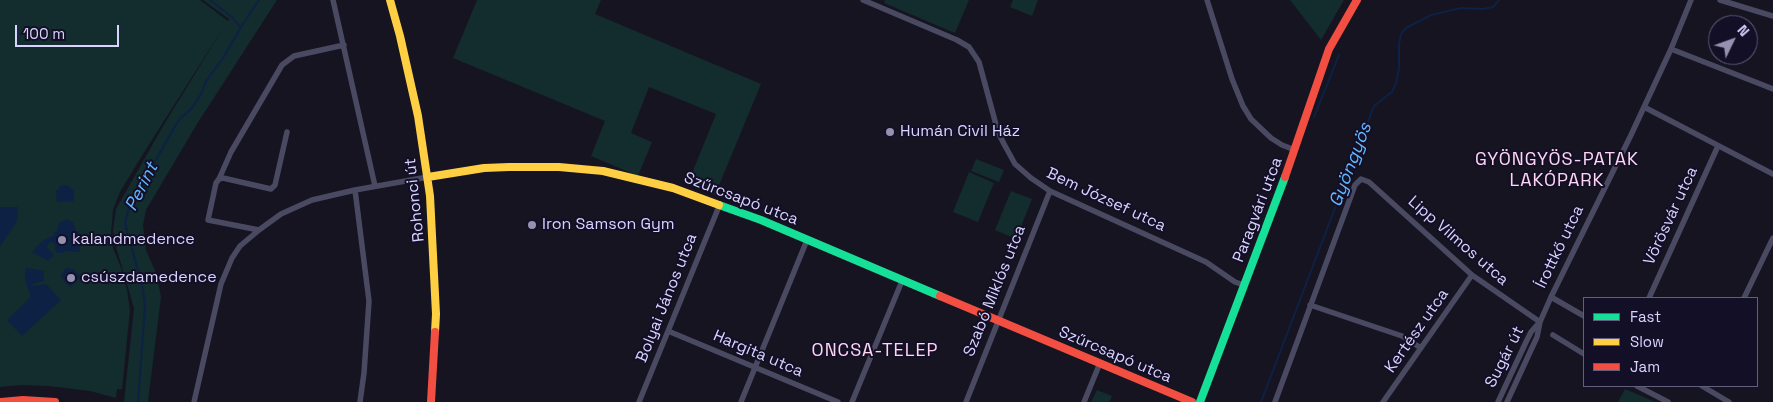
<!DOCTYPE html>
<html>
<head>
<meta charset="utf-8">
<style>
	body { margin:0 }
	#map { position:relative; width:1773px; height:402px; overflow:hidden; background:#161421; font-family:"Space Grotesk",sans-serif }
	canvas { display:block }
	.legend { position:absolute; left:1583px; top:297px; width:175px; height:90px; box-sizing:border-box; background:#130f26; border:1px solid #625e7d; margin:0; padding:6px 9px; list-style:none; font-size:15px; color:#d9d4ff }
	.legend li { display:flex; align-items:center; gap:10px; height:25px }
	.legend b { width:25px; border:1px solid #625e7d }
	.north { position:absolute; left:1708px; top:15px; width:50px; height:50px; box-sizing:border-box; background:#130f26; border:1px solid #625e7d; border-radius:50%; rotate:48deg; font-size:14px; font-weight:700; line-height:20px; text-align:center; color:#d9d4ff }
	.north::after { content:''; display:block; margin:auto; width:18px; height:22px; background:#9591b1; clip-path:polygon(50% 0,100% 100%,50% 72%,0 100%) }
	.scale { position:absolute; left:15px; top:25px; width:104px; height:22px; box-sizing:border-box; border:2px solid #d9d4ff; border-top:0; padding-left:6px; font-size:15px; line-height:18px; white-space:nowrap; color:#d9d4ff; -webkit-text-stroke:4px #130f26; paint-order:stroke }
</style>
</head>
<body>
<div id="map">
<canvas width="1773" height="402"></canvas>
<ul class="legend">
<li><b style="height:6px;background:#16e098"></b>Fast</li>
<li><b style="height:6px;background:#ffcf43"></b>Slow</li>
<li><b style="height:6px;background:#f24e42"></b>Jam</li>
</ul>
<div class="north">N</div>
<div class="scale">100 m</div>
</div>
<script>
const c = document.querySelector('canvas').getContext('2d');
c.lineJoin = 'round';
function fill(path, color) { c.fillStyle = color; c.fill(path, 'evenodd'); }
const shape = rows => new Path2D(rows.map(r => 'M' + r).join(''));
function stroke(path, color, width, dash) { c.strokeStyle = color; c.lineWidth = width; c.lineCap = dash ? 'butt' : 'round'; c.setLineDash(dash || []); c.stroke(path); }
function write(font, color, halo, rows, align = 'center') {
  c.font = font + ' "Space Grotesk",sans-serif'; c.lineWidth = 4; c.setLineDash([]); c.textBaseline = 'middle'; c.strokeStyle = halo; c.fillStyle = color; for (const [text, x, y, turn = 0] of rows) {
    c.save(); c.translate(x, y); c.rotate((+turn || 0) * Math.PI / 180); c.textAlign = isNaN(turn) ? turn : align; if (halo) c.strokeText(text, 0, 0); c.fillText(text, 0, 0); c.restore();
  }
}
const green = shape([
	[0,0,200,0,228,21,229,19,203,0,277,0,197,124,146,210,143,225,146,250,156,273,161,297,148,402,124,402,134,308,116,247,113,230,116,209,163,126,225,25,138,162,120,192,113,210,111,233,113,248,122,270,127,290,130,310,122,389,117,389,116,398,90,391,48,386,21,385,0,387],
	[477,0,601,0,595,14,761,84,715,195,688,183,716,114,649,87,631,133,652,142,638,176,591,156,605,121,453,58],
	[885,0,969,0,955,33,884,3],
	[1013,0,1038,0,1032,16,1010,7],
	[1290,0,1344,0,1321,40],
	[976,159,1004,170,999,182,971,171],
	[969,172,994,183,978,222,953,212],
	[1011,191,1032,199,1016,239,995,230],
	[1625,389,1655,402,1618,402],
	[1097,390,1112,396,1110,401,1106,402,1091,402]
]);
const water = shape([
	[64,185,71,187,71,189,74,189,74,201,57,202,56,190,59,190,59,187],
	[0,207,18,207,17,221,0,247],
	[67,219,73,222,76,231,79,231,80,252,65,251,63,253,57,253,55,249,55,244,51,242,49,243,47,247,54,255,48,261,32,252,42,241,55,235,54,232,57,232,59,223],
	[26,268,44,271,44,281,32,284,33,286,46,284,61,300,22,336,7,320,31,297,25,280],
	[67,268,73,269,81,277,70,287,62,279,61,276,64,270]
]);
const stream = shape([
	[210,0,233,18,240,27],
	[1314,117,1339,55],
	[138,402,145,307,143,289,125,223,129,208,175,126,180,119,192,108,201,94,206,81,223,58,241,27,259,0],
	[1261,402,1374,106,1392,92,1396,83,1399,69,1399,44,1401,34,1406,28,1431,15,1461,8,1483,9,1493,7,1499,0]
]);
const street = shape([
	[333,0,375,186],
	[863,0,957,40,969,47,979,62,998,132,1004,144,1015,164,1031,178,1050,191,1206,262,1235,282,1244,285],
	[1207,0,1232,79,1243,106,1251,119,1271,138,1282,145,1295,150],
	[1720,0,1773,16],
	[1671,49,1773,89],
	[1644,107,1773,174],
	[219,179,231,152,282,65,294,56,344,45],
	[355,190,369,301,364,373,360,402],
	[259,230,208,220,216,183,219,179,223,178,271,189,275,185,287,132],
	[1551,297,1584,316],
	[1649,298,1718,146],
	[1744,298,1773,238],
	[1310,305,1402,336,1421,348],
	[668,331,838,402],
	[1553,335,1584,354],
	[1637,386,1668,402],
	[1702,386,1729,402],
	[194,402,221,284,232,258,240,246,259,230,281,214,312,200,355,190,428,177],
	[639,402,720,204],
	[741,402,807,240],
	[852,402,902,281],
	[966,402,1050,191],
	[1084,402,1100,363],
	[1275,402,1355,185,1361,179,1369,182,1472,275,1540,322],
	[1383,402,1472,275],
	[1498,402,1526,342,1531,332,1538,324],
	[1507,402,1537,337,1540,322,1551,297,1631,135,1671,49,1691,0]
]);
const fast = shape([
	[719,205,761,220,940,296],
	[1200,402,1285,177]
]);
const slow = shape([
	[390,0,400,36,418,116,430,196,436,314,435,332],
	[428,177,484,168,509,167,559,167,603,171,673,188,719,205]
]);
const jam = shape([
	[1285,177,1329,49,1357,0],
	[940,296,1192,402],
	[1,402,23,400,55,402],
	[431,402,435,332]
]);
const markers = [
	[890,132,5,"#9591b1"],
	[532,225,5,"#9591b1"],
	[62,240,5,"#9591b1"],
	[71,278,5,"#9591b1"]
];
const poiNames = [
	["Humán Civil Ház",900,132],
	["Iron Samson Gym",542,225],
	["kalandmedence",72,240],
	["csúszdamedence",81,278]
];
const streetNames = [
	["Szűrcsapó utca",741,199,21],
	["Rohonci út",415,200,-96],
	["Bem József utca",1106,200,25],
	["Paragvári utca",1258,210,-69],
	["Vörösvár utca",1671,216,-65],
	["Lipp Vilmos utca",1458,241,41],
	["Írottkő utca",1560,247,-64],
	["Szabó Miklós utca",995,291,-68],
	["Bolyai János utca",667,298,-68],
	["Kertész utca",1417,331,-55],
	["Hargita utca",758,354,23],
	["Szűrcsapó utca",1115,355,23],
	["Sugár út",1505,357,-63]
];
const neighbourhoodNames = [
	["GYÖNGYÖS-PATAK",1557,160],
	["LAKÓPARK",1557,181],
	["ONCSA-TELEP",875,351]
];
const waterNames = [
	["Gyöngyös",1351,165,-69],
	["Perint",142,187,-63]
];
fill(green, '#132c2d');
fill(water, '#0d2144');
stroke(stream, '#0d2144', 2);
stroke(street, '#4a4962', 5.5);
stroke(fast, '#16e098', 8);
stroke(slow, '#ffcf43', 8);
stroke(jam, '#f24e42', 8);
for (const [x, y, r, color] of markers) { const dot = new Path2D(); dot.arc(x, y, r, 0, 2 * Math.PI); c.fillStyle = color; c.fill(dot); stroke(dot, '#130f26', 2); }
write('16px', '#d9d4ff', '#130f26', poiNames, 'left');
write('16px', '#d9d4ff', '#130f26', streetNames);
c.letterSpacing = '1px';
write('18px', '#ffd6f0', '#130f26', neighbourhoodNames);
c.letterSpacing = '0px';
write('italic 18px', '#62b6ff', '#130f26', waterNames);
</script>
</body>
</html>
